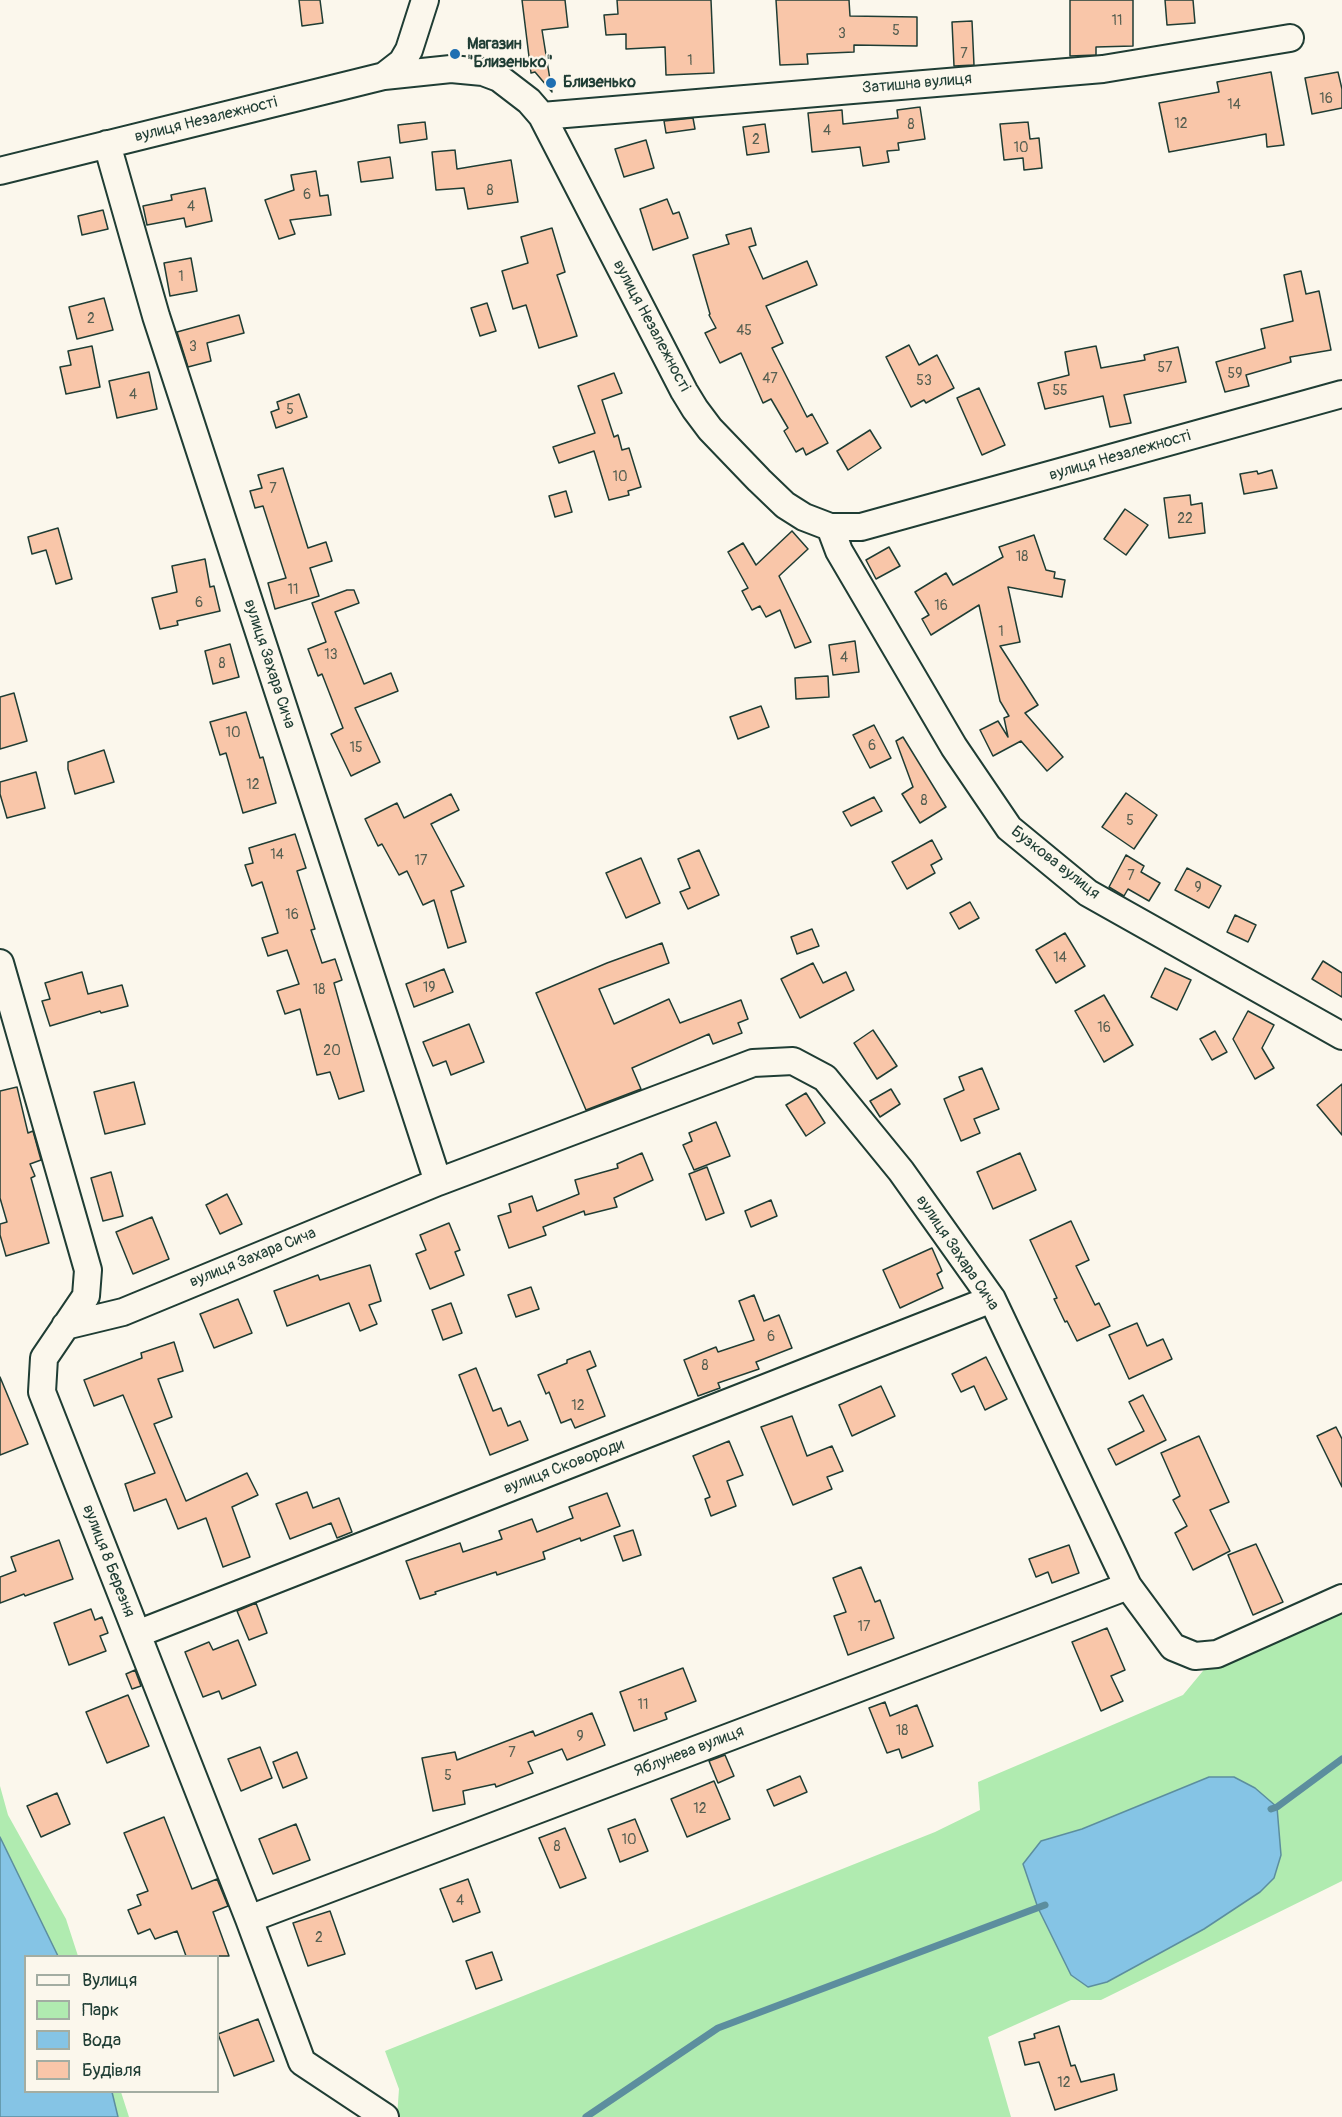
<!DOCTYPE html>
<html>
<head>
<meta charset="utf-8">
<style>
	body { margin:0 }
	#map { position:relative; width:1342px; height:2117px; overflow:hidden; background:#fbf7ec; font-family:Pangolin,sans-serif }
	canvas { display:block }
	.legend { position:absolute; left:24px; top:1955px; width:195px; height:138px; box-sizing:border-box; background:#fbf7ec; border:2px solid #a3ada2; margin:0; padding:8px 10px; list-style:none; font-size:18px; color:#1f3d34 }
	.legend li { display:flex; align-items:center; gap:12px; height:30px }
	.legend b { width:30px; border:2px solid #a3ada2 }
</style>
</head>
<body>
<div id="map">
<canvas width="1342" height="2117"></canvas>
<ul class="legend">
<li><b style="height:8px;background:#fbf7ec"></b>Вулиця</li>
<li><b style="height:16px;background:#b0ebb0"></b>Парк</li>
<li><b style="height:16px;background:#85c4e5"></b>Вода</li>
<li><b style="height:16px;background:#f9c6a9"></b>Будівля</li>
</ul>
</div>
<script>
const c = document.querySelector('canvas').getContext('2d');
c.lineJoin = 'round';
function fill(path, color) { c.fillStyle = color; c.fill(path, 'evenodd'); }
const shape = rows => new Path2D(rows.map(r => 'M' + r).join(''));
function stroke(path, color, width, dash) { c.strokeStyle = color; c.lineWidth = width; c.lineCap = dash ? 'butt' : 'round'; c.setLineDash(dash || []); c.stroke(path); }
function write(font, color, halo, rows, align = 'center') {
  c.font = font + ' Pangolin,sans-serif'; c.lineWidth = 4.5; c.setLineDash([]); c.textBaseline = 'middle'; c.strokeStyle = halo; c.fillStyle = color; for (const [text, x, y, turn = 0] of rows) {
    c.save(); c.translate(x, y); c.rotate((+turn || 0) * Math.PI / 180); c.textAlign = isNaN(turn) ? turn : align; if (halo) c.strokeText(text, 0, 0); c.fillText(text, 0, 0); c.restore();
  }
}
const green = shape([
	[1342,1598,1342,1881,1101,2000,1071,2000,988,2037,1011,2117,397,2117,399,2089,385,2051,935,1832,980,1810,978,1782,1183,1695,1217,1654],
	[0,1786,8,1815,66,1919,78,1956,58,1956,0,1837],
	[112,2092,121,2092,129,2117,118,2117]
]);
const water = shape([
	[1209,1777,1234,1777,1255,1788,1277,1807,1281,1855,1274,1878,1260,1892,1204,1929,1107,1982,1088,1987,1071,1975,1038,1908,1023,1864,1041,1841,1082,1829,1209,1777],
	[0,1837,58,1956,26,1956,26,2092,112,2092,118,2117,0,2117,0,1837]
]);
const stream = shape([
	[1271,1809,1277,1807,1342,1759],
	[586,2117,718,2028,1045,1905]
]);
const building = shape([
	[299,0,320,0,323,23,302,26,299,0],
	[522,0,565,0,568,27,542,30,552,92,535,72,531,73,522,0],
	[617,0,711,0,714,73,666,75,665,47,626,49,626,34,606,35,604,15,618,14,617,0],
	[776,0,849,0,850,16,917,17,917,46,854,45,854,52,807,54,808,64,780,65,776,0],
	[1070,0,1133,0,1133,46,1096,47,1096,55,1070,56,1070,0],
	[1165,0,1193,0,1195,23,1167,25,1165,0],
	[972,21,974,65,954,66,952,22,972,21],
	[1271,72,1284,145,1267,147,1266,134,1169,152,1159,103,1219,92,1217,82,1271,72],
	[1338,72,1342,89,1342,108,1312,114,1305,78,1338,72],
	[920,107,925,139,898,143,899,150,887,151,889,162,863,166,860,147,812,152,808,113,842,110,843,124,898,118,897,110,920,107],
	[693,118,695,129,666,133,664,121,693,118],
	[425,122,427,139,400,143,398,125,425,122],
	[1028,122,1030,139,1039,138,1042,168,1024,170,1023,158,1004,160,1000,124,1028,122],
	[765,124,769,152,747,155,743,127,765,124],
	[646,140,654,168,624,177,615,149,646,140],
	[455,150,457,169,511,160,518,202,468,209,464,188,436,190,432,152,455,150],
	[390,157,393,178,361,182,358,162,390,157],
	[316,171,320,196,328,195,331,215,290,220,295,234,279,239,265,200,294,190,291,175,316,171],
	[205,188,212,221,186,227,184,218,147,225,143,206,172,200,171,195,205,188],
	[667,199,673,214,679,212,688,238,653,250,640,209,667,199],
	[103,210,108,229,82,235,78,216,103,210],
	[552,228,565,272,557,275,577,336,539,348,526,305,513,309,502,271,528,263,521,237,552,228],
	[751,228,756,245,749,247,763,279,807,261,817,285,766,306,783,343,772,348,807,417,812,414,828,443,806,455,803,448,796,452,784,431,788,428,771,399,763,403,741,353,720,363,705,333,716,328,709,315,710,314,693,255,729,244,726,235,751,228],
	[191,258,197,291,170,296,164,263,191,258],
	[1301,271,1306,294,1319,291,1331,350,1290,357,1291,362,1246,375,1249,386,1225,392,1216,362,1265,348,1261,329,1293,321,1284,275,1301,271],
	[104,298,113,330,77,339,69,307,104,298],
	[487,303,496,331,480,336,471,308,487,303],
	[239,315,244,333,207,343,211,361,188,367,177,332,239,315],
	[909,345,919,365,937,355,954,388,926,403,924,400,911,407,886,357,909,345],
	[92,346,100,387,66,394,60,367,71,365,68,351,92,346],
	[1096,346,1101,368,1145,360,1144,355,1178,347,1186,382,1124,395,1131,423,1110,427,1103,396,1045,409,1038,383,1069,375,1065,352,1096,346],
	[149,372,157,409,117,418,109,381,149,372],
	[614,373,622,393,602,400,614,437,618,435,622,450,629,448,641,487,628,491,629,495,609,500,594,451,559,463,553,447,595,433,578,386,614,373],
	[979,388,1005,445,982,455,957,398,979,388],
	[299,394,307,417,276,428,271,412,279,409,277,402,299,394],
	[870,430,881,448,848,470,837,451,870,430],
	[283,468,308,548,326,542,332,561,310,568,319,596,275,609,268,583,286,578,263,506,255,508,250,491,262,488,258,475,283,468],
	[1272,470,1277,488,1244,494,1240,474,1257,471,1258,474,1272,470],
	[566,491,572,512,555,517,549,496,566,491],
	[1190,495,1191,505,1202,503,1205,533,1169,538,1164,498,1190,495],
	[1125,509,1148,525,1126,555,1104,539,1125,509],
	[58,528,72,579,56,584,46,550,32,554,28,537,58,528],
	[792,531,808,549,779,576,811,642,795,648,780,610,766,617,760,606,752,610,742,591,748,588,728,552,743,543,756,565,792,531],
	[1034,535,1046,570,1055,572,1054,578,1065,580,1062,597,1008,587,1020,642,1000,646,1038,705,1025,713,1063,757,1047,771,1021,741,993,756,980,730,998,721,1008,737,1004,718,1009,716,1000,701,979,605,931,635,922,619,929,615,915,592,946,573,953,585,1003,557,999,547,1034,535],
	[889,547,900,566,876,579,866,560,889,547],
	[205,559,210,587,214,586,220,611,177,621,178,625,160,629,152,598,177,592,172,566,205,559],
	[347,590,354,590,359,603,335,612,364,684,391,673,398,691,355,708,380,762,351,776,331,734,343,728,322,674,318,676,308,649,326,642,312,603,347,590],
	[855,641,859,672,833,675,829,645,855,641],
	[230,644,239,677,213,684,205,651,230,644],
	[828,676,829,697,796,699,795,678,828,676],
	[14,693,27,741,0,749,0,697,14,693],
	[761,706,769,727,738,739,730,717,761,706],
	[246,712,260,758,263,757,276,803,243,813,226,753,220,755,210,722,246,712],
	[874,725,891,758,870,768,853,735,874,725],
	[903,737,946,807,920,823,902,794,913,787,896,741,903,737],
	[104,750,114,782,75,794,68,769,68,762,104,750],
	[36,772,45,808,7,818,0,794,0,782,36,772],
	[1126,793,1157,815,1134,849,1102,827,1126,793],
	[451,794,459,810,431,824,464,886,451,891,466,942,448,948,434,900,423,905,407,871,399,875,382,844,378,846,365,819,397,803,404,818,451,794],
	[874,797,882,811,851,826,843,812,874,797],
	[295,834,306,868,297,871,315,929,311,930,322,963,335,959,342,980,334,983,364,1091,339,1099,330,1072,317,1075,300,1009,285,1014,277,991,299,984,287,950,268,956,262,938,278,933,262,882,252,886,245,865,253,863,249,848,295,834],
	[932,840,942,859,931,865,935,873,907,889,892,862,932,840],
	[699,850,719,895,688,909,680,892,690,888,678,859,699,850],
	[1126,855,1144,866,1141,872,1160,883,1149,901,1128,889,1124,896,1109,887,1126,855],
	[641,858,660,903,626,918,606,873,641,858],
	[1187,868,1221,886,1209,908,1175,890,1187,868],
	[970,902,979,918,959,929,950,913,970,902],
	[1235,915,1256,925,1248,942,1227,932,1235,915],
	[812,929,819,946,797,954,791,937,812,929],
	[1065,933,1085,966,1056,983,1036,950,1065,933],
	[662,943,669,963,599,989,614,1024,669,999,680,1023,741,1000,748,1019,738,1023,742,1033,713,1044,709,1034,632,1068,641,1089,586,1110,536,993,607,963,662,943],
	[1323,961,1342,973,1342,997,1312,979,1323,961],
	[813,963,823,983,846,972,854,990,800,1018,781,979,813,963],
	[1165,968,1191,980,1177,1010,1151,997,1165,968],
	[444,969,453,992,414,1007,406,984,444,969],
	[82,972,88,994,122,985,128,1006,101,1013,100,1011,50,1026,42,1001,50,999,45,983,82,972],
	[1104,995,1133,1045,1104,1062,1075,1011,1104,995],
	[1248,1011,1274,1025,1262,1048,1274,1068,1255,1079,1233,1039,1248,1011],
	[469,1024,484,1062,451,1075,446,1061,433,1066,423,1042,469,1024],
	[873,1030,897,1066,877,1079,854,1043,873,1030],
	[1215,1031,1227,1052,1212,1060,1200,1039,1215,1031],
	[982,1068,999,1109,974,1119,980,1133,961,1141,944,1099,964,1090,959,1077,982,1068],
	[134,1082,145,1124,105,1134,94,1092,134,1082],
	[1342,1084,1342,1135,1317,1105,1342,1084],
	[17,1087,28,1133,33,1131,41,1160,30,1164,35,1176,31,1178,49,1243,6,1256,0,1235,0,1224,7,1222,0,1198,0,1091,17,1087],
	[891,1089,900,1104,880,1117,870,1101,891,1089],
	[806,1093,825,1123,806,1136,786,1105,806,1093],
	[716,1122,730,1156,694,1170,683,1145,692,1141,689,1133,716,1122],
	[642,1153,653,1180,614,1198,617,1207,585,1215,584,1211,543,1227,546,1235,509,1248,498,1216,511,1212,509,1204,532,1196,537,1211,579,1194,575,1180,618,1168,617,1164,642,1153],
	[1020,1153,1036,1190,993,1209,977,1172,1020,1153],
	[707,1167,724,1213,706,1220,689,1174,707,1167],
	[111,1172,123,1216,103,1221,91,1178,111,1172],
	[227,1194,242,1224,220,1234,206,1205,227,1194],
	[771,1200,777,1216,751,1227,745,1211,771,1200],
	[152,1217,169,1259,133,1274,116,1232,152,1217],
	[1071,1221,1089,1260,1076,1266,1095,1305,1099,1303,1110,1326,1077,1341,1067,1321,1065,1322,1054,1299,1057,1298,1030,1240,1071,1221],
	[449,1223,460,1250,455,1252,464,1275,430,1289,416,1254,426,1250,420,1235,449,1223],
	[932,1248,942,1271,937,1274,943,1288,900,1308,883,1270,932,1248],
	[370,1265,381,1301,369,1305,377,1324,360,1331,349,1303,287,1326,274,1291,318,1275,320,1280,370,1265],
	[531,1287,539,1309,516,1317,508,1295,531,1287],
	[754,1295,764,1321,779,1315,792,1348,756,1362,759,1369,718,1383,720,1388,698,1396,684,1360,716,1347,718,1352,754,1340,739,1301,754,1295],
	[238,1299,252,1333,214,1348,200,1314,238,1299],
	[451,1303,462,1333,443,1340,432,1310,451,1303],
	[1137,1323,1147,1346,1163,1339,1172,1359,1129,1379,1109,1335,1137,1323],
	[174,1342,183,1371,158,1379,172,1417,154,1424,186,1501,247,1473,258,1495,232,1507,250,1557,223,1567,206,1518,178,1529,166,1499,134,1511,125,1484,155,1473,123,1395,94,1406,84,1380,142,1358,141,1353,174,1342],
	[590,1351,596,1366,587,1370,605,1416,575,1428,571,1419,561,1423,549,1392,546,1394,538,1375,567,1363,567,1360,590,1351],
	[986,1357,1007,1399,985,1410,974,1386,961,1392,952,1374,986,1357],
	[476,1368,493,1411,501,1408,508,1426,520,1421,528,1440,490,1455,459,1375,476,1368],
	[0,1377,28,1444,0,1455,0,1377],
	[881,1386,895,1416,852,1436,839,1405,881,1386],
	[1143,1395,1166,1440,1116,1465,1108,1449,1144,1431,1129,1402,1143,1395],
	[792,1416,807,1456,832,1446,843,1471,827,1477,832,1489,793,1505,761,1427,792,1416],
	[1336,1427,1342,1439,1342,1487,1317,1436,1336,1427],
	[1199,1436,1229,1502,1210,1510,1230,1551,1193,1570,1175,1533,1187,1526,1173,1500,1180,1496,1161,1453,1199,1436],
	[729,1441,743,1475,727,1481,736,1506,711,1516,705,1499,710,1497,693,1456,729,1441],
	[307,1492,313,1508,339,1498,352,1532,337,1538,331,1523,290,1539,276,1504,307,1492],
	[607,1493,620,1526,581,1541,580,1538,543,1552,545,1559,497,1575,496,1572,435,1592,436,1594,420,1599,406,1561,460,1543,463,1552,502,1539,499,1531,532,1519,537,1532,573,1518,569,1507,607,1493],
	[633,1530,641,1555,623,1561,614,1536,633,1530],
	[59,1540,73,1579,25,1596,24,1594,0,1603,0,1577,16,1571,11,1557,59,1540],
	[1256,1544,1283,1602,1253,1615,1228,1555,1256,1544],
	[1069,1545,1079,1573,1052,1583,1048,1572,1036,1577,1029,1559,1069,1545],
	[861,1567,875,1602,880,1600,894,1638,848,1655,834,1616,846,1612,833,1578,861,1567],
	[256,1603,267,1633,249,1640,237,1611,256,1603],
	[91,1609,95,1620,102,1617,108,1633,100,1636,106,1651,69,1665,54,1623,91,1609],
	[1107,1628,1125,1670,1111,1676,1123,1701,1101,1711,1072,1642,1107,1628],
	[238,1640,256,1685,222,1699,219,1691,203,1697,185,1652,209,1642,213,1650,238,1640],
	[683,1668,696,1701,665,1713,667,1719,634,1731,620,1692,683,1668],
	[135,1670,141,1686,132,1689,126,1674,135,1670],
	[128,1695,149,1746,107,1763,86,1712,128,1695],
	[885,1702,890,1716,917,1705,933,1746,902,1758,899,1749,887,1753,869,1708,885,1702],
	[592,1713,605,1745,567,1760,562,1749,528,1762,533,1773,496,1787,495,1784,463,1791,465,1804,433,1811,422,1758,455,1752,457,1760,533,1731,535,1736,592,1713],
	[260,1747,272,1778,241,1791,228,1759,260,1747],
	[297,1752,307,1778,283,1788,273,1762,297,1752],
	[725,1755,734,1776,718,1783,709,1761,725,1755],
	[800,1776,807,1792,774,1806,767,1790,800,1776],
	[714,1781,730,1819,687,1837,671,1799,714,1781],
	[57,1793,70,1824,41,1837,27,1806,57,1793],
	[164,1817,192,1889,217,1879,228,1906,213,1912,229,1956,186,1956,177,1931,155,1939,150,1929,138,1934,128,1910,141,1905,137,1895,148,1891,124,1833,164,1817],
	[635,1819,648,1851,620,1862,608,1829,635,1819],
	[296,1824,310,1860,273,1874,259,1839,296,1824],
	[565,1828,586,1878,560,1888,539,1838,565,1828],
	[468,1879,480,1912,453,1922,440,1889,468,1879],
	[330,1911,345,1954,308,1966,293,1923,330,1911],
	[492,1952,502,1980,476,1989,466,1961,492,1952],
	[258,2019,274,2061,234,2076,218,2034,258,2019],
	[1059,2026,1071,2066,1075,2065,1081,2082,1114,2074,1117,2090,1055,2110,1039,2062,1025,2065,1019,2042,1035,2038,1034,2034,1059,2026]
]);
const minor = shape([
	[384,76,402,62,409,50,425,0],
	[542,116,1103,69,1290,38],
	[107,144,156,316,438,1182],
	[0,171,384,76,451,69,483,72,499,78,529,101,542,116,684,391,695,409,710,429,759,480,785,505,804,517,830,527,861,527,1342,394],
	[830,527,839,551,954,747,1009,828,1088,893,1342,1036],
	[0,963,88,1270,86,1296,44,1358,42,1392,249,1919,302,2062,385,2117],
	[65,1326,123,1312,438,1182,753,1063,793,1061,825,1078,901,1171,992,1299,1128,1586,1173,1647,1195,1656,1217,1654,1342,1598],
	[137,1634,992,1299],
	[249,1919,1128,1586]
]);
const markers = [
	[455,54,6,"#1f6fb2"],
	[551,83,6,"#1f6fb2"]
];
const numberNames = [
	["11",1117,21],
	["5",896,31],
	["3",842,34],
	["7",964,54],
	["1",690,61],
	["16",1326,99],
	["14",1234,105],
	["12",1181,124],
	["8",911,125],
	["4",827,131],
	["2",756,140],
	["10",1021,148],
	["8",490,191],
	["6",307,195],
	["4",191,207],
	["1",181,277],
	["2",91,319],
	["45",744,331],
	["3",193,347],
	["57",1165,368],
	["59",1235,374],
	["47",770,379],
	["53",924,381],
	["55",1060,391],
	["4",133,395],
	["5",290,410],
	["10",620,477],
	["7",273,489],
	["22",1185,519],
	["18",1022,557],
	["11",293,590],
	["6",199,603],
	["16",941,606],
	["1",1001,632],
	["13",331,655],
	["4",844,658],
	["8",222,664],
	["10",233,733],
	["6",872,746],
	["15",356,748],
	["12",253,785],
	["8",924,801],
	["5",1130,821],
	["14",277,855],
	["17",421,861],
	["7",1131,876],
	["9",1198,888],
	["16",292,915],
	["14",1060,958],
	["19",429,988],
	["18",319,990],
	["16",1104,1028],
	["20",332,1051],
	["6",771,1337],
	["8",705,1366],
	["12",578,1406],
	["17",864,1627],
	["11",643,1705],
	["18",902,1731],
	["9",580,1737],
	["7",512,1753],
	["5",448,1776],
	["12",700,1809],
	["10",629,1840],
	["8",557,1847],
	["4",460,1901],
	["2",319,1938],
	["12",1064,2083]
];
const poiNames = [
	["Магазин",467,45],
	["\"Близенько\"",467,63],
	["Близенько",563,83]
];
const streetNames = [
	["Затишна вулиця",917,84,-5],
	["вулиця Незалежності",206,120,-14],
	["вулиця Незалежності",651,326,62],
	["вулиця Незалежності",1120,456,-16],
	["вулиця Захара Сича",269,664,72],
	["Бузкова вулиця",1055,863,38],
	["вулиця Захара Сича",957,1253,56],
	["вулиця Захара Сича",253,1258,-22],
	["вулиця Сковороди",564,1467,-21],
	["вулиця 8 Березня",108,1561,69],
	["Яблунева вулиця",689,1752,-21]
];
fill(green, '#b0ebb0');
fill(water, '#85c4e5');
stroke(water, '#5c8e9e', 1.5);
stroke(stream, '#5c8e9e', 7);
fill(building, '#f9c6a9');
stroke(building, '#1f3d34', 1.5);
stroke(minor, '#1f3d34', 30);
stroke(minor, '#fbf7ec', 26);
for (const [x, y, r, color] of markers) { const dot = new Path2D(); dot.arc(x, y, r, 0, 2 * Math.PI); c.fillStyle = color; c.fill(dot); stroke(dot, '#fbf7ec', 2); }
write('14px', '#565f51', null, numberNames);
write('bold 16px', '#1f3d34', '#fbf7ec', poiNames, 'left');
write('16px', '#1f3d34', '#fbf7ec', streetNames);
</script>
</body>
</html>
